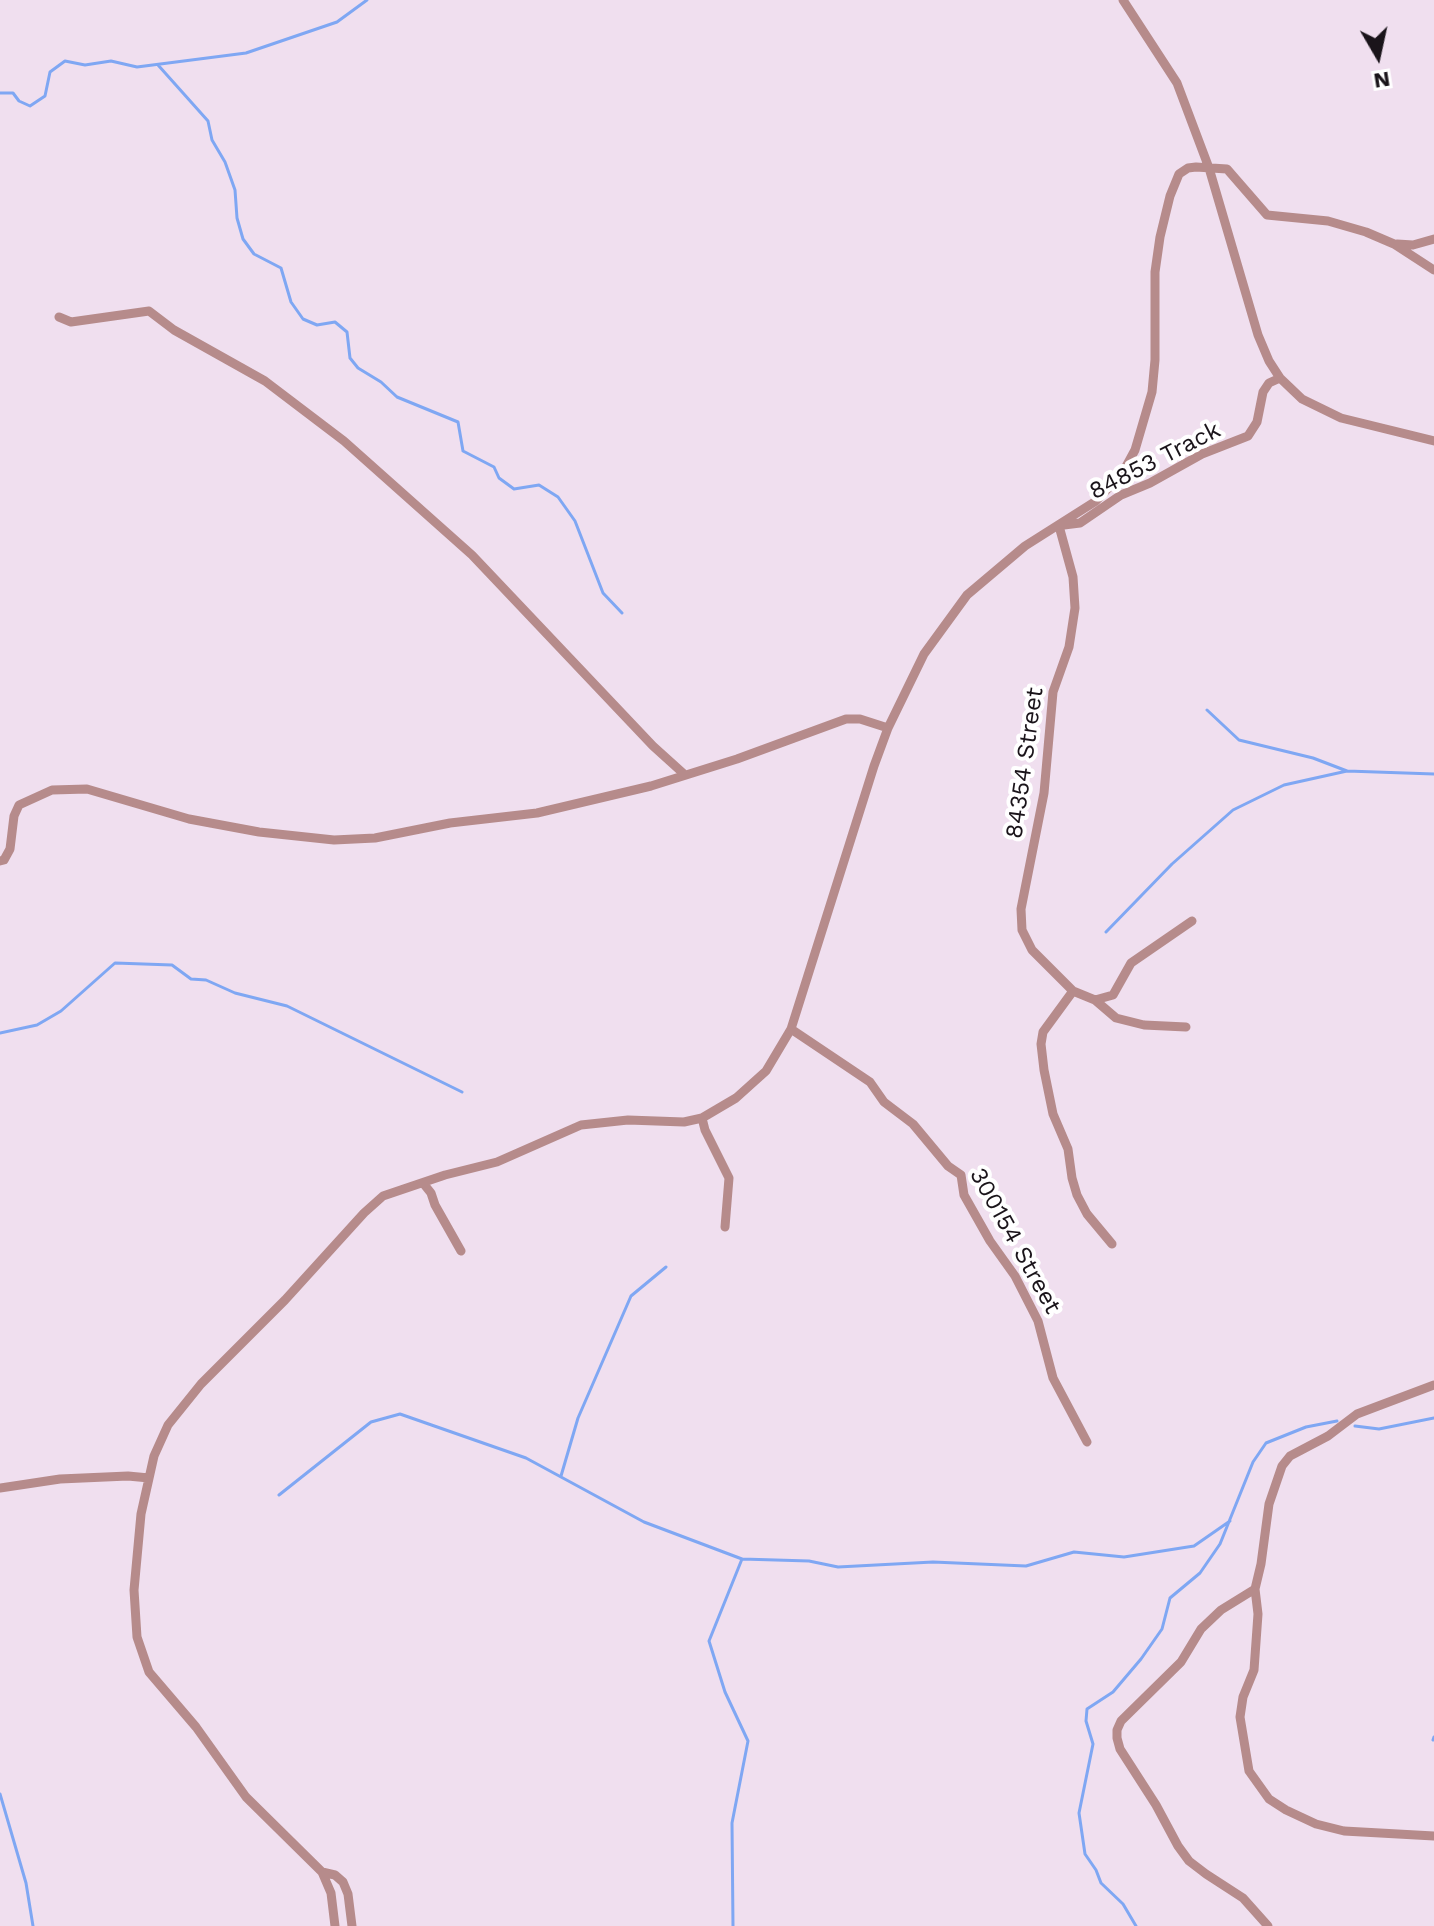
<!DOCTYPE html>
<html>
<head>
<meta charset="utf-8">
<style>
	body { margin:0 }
	#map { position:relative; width:1434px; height:1926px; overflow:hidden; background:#f0dfef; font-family:"Work Sans",sans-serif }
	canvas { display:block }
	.north { position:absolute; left:1338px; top:16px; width:80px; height:80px; -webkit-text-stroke:6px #fff; paint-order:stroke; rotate:171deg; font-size:22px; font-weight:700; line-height:32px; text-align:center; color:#1a141a }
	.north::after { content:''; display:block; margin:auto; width:28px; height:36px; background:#1a141a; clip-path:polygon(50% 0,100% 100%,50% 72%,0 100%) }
</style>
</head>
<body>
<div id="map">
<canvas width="1434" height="1926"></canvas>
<div class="north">N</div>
</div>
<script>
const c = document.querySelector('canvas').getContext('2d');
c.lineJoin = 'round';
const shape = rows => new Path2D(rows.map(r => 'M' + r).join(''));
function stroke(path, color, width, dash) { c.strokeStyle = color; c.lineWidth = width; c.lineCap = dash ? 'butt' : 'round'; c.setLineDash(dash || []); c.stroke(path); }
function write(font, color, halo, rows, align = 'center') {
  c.font = font + ' "Work Sans",sans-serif'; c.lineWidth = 8; c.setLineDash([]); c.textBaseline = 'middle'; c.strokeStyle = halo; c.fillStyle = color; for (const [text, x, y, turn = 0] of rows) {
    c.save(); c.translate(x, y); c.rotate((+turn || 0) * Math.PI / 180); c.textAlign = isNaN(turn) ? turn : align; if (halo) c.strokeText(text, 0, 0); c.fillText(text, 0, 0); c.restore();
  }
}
const stream = shape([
	[158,65,208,121,212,140,225,162,235,190,237,218,243,239,254,254,281,268,291,302,303,319,317,325,335,322,347,332,350,358,358,368,381,382,397,397,458,422,463,451,494,467,499,478,514,489,539,485,558,497,575,521,603,593,622,613],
	[0,93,13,93,19,101,30,106,45,96,50,72,65,61,85,65,111,61,137,67,246,53,337,22,367,0],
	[1207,710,1239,740,1313,758,1347,771],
	[1106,932,1172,864,1233,810,1284,785,1347,771,1434,774],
	[0,1033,37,1025,61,1011,115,963,172,965,191,979,206,980,235,993,287,1006,462,1092],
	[1355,1426,1379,1429,1434,1418],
	[561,1476,578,1418,631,1296,666,1267],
	[279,1495,371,1422,400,1414,526,1458,644,1522,742,1559,809,1561,838,1567,933,1562,1026,1566,1074,1552,1124,1557,1194,1546,1230,1521],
	[1433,1740,1434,1737],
	[0,1794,26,1883,33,1926],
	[733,1926,732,1823,748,1741,725,1692,709,1641,742,1559],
	[1136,1926,1123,1904,1101,1883,1096,1870,1085,1854,1079,1813,1093,1744,1086,1721,1087,1709,1113,1692,1141,1659,1162,1629,1170,1598,1200,1573,1220,1544,1253,1462,1266,1443,1306,1427,1337,1421]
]);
const minor = shape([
	[1123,0,1177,83,1209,168,1258,335,1269,361,1280,378,1302,399,1341,418,1434,441],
	[1397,244,1413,245,1434,239],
	[59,317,71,322,149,311,174,330,265,381,344,441,472,555,653,746,684,774],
	[1064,525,1080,523,1121,495,1150,483,1202,454,1248,436,1257,422,1263,392,1269,383,1280,378],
	[1059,526,1073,577,1075,608,1069,647,1053,692,1044,793,1021,909,1022,930,1032,950,1073,991,1095,1000,1116,1018,1144,1025,1186,1027],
	[0,861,4,860,10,849,14,816,19,805,52,790,87,789,189,819,259,832,334,840,375,838,450,823,537,813,651,786,737,759,846,719,860,719,888,728],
	[1073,991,1043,1032,1041,1044,1044,1070,1053,1114,1068,1149,1072,1178,1077,1195,1087,1214,1112,1244],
	[1095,1000,1113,995,1131,963,1192,921],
	[791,1029,870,1082,884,1102,913,1124,948,1166,961,1175,964,1195,990,1241,1015,1276,1038,1321,1053,1378,1087,1442],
	[702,1118,705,1130,729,1178,725,1227],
	[423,1183,431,1193,435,1205,461,1251],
	[1434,1385,1357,1414,1328,1436,1290,1456,1282,1466,1269,1504,1261,1564,1255,1589,1258,1614,1254,1670,1243,1697,1240,1717,1249,1771,1269,1799,1286,1810,1316,1824,1344,1831,1434,1836],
	[0,1488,60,1479,128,1476,149,1478],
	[1255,1589,1221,1610,1201,1629,1181,1662,1121,1721,1117,1730,1117,1738,1120,1749,1156,1805,1178,1846,1189,1861,1206,1874,1243,1898,1268,1926],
	[322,1872,335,1875,343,1882,348,1894,352,1926],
	[335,1926,331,1893,322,1872,246,1797,196,1727,149,1672,137,1637,134,1590,141,1514,154,1456,168,1425,201,1384,285,1300,364,1213,383,1196,445,1175,497,1162,581,1125,628,1120,684,1122,702,1118,736,1098,766,1071,791,1029,874,766,888,728,924,654,967,595,1025,546,1096,501,1122,474,1135,450,1152,392,1155,360,1155,272,1160,237,1170,196,1179,174,1188,168,1196,167,1227,169,1267,215,1328,221,1366,232,1394,244,1434,270]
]);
const streetNames = [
	["84853 Track",1155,461,-27],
	["84354 Street",1025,763,-82],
	["300154 Street",1015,1241,61]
];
stroke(stream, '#7fa7f3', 3);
stroke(minor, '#b68b8b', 9);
write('24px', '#1a141a', '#fff', streetNames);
</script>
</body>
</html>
